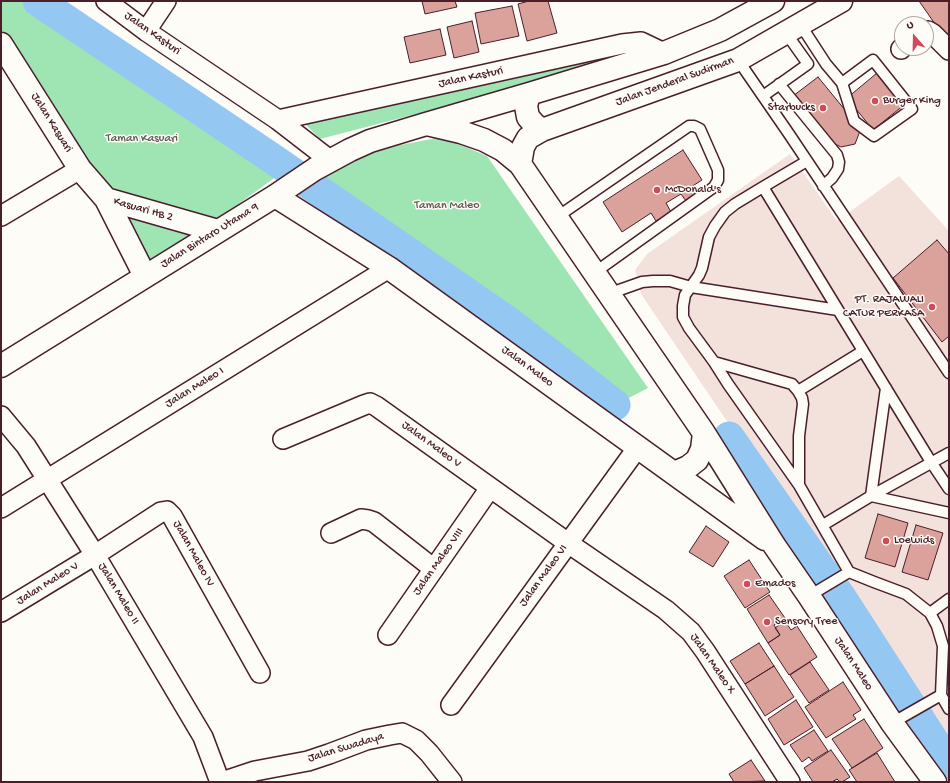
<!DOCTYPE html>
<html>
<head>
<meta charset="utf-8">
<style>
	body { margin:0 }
	#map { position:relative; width:950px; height:783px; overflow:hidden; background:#fdfcf7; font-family:"Gochi Hand",sans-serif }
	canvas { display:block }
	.frame { position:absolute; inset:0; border:2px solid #4a1f2b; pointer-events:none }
	.north { position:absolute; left:894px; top:16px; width:40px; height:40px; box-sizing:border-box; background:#fdfcf7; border:1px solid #b5a4a5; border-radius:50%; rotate:340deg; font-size:11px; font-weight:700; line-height:16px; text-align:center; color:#4a1f2b }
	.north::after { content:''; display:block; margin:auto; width:14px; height:18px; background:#d1495b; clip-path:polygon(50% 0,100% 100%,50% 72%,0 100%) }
</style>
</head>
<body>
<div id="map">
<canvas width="950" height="783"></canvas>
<div class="frame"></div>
<div class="north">U</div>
</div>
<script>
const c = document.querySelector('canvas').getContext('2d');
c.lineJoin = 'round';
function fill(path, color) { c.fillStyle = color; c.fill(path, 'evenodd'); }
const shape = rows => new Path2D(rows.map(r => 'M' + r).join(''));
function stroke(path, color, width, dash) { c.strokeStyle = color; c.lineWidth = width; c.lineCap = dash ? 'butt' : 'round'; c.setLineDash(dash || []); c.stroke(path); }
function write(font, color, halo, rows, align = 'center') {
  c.font = font + ' "Gochi Hand",sans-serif'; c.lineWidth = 3; c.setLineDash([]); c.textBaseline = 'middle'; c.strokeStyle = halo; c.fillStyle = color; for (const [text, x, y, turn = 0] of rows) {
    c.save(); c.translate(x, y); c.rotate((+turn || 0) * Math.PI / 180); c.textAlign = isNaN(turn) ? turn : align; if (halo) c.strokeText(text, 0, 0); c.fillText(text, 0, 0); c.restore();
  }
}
const built = shape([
	[790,154,837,221,899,176,949,231,949,750,641,294,635,270,647,254]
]);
const green = shape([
	[1,1,41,1,288,168,215,221,104,188,22,56,1,35],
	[644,51,543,81,320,139,300,119],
	[442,137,487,156,648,388,615,405,347,210,307,185,336,168,374,150],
	[105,203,215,235,147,276]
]);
const river = shape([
	[38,1,276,161,510,323,615,405],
	[729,437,840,596,949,765]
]);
const building = shape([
	[422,1,455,1,457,7,425,14,422,1],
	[529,1,548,1,557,33,527,41,518,4,529,1],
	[919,1,949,1,949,44,919,1],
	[512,6,519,36,481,44,475,13,512,6],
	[472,21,479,52,454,58,447,27,472,21],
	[440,29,446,55,410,63,404,37,440,29],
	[877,73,904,105,873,130,847,98,877,73],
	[818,77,854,121,860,131,855,144,841,147,829,141,793,96,818,77],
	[683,150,702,180,691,187,696,195,686,201,681,194,666,203,671,212,656,221,651,213,622,232,603,202,683,150],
	[937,240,949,254,949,336,942,342,893,278,937,240],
	[878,514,908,523,895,567,865,558,878,514],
	[916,525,943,533,928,580,902,572,916,525],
	[706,526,729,542,713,567,689,552,706,526],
	[749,560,770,592,745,608,724,576,749,560],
	[769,595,785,618,774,625,780,635,768,643,747,609,769,595],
	[785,621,791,630,797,626,817,657,789,675,768,643,780,635,775,628,785,621],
	[759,643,774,666,745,684,730,661,759,643],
	[810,662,829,690,809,703,790,675,810,662],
	[774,666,794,697,765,716,745,684,774,666],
	[843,682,861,710,853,715,856,719,826,738,805,707,843,682],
	[796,700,813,727,784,745,768,719,796,700],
	[864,719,883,748,852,768,832,739,864,719],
	[814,730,828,751,812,761,809,757,802,762,790,745,814,730],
	[831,750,850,777,842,782,840,782,837,779,832,782,813,782,804,768,831,750],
	[877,753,895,782,857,782,849,770,877,753],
	[751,760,765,781,734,782,729,774,751,760]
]);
const lane = shape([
	[800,24,826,64,842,83,873,60,912,109,874,136,854,121,842,83],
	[738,60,789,134,949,373],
	[779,84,837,155,839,162,838,169,832,178,823,186],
	[763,96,808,64,786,33],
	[807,161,763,187,931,462,949,489],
	[763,187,735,204,725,212,715,226,709,237,702,268,699,275,685,295,683,306,683,317,689,328,714,362,728,384,799,485,849,572,874,582,906,594,930,613,937,626,943,646,941,695,949,709],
	[557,217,689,126,694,126,700,129,718,170,718,180,714,187,594,273],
	[608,294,642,282,653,281,670,281,691,287,838,310],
	[714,362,792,384,798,391,802,398,803,404,799,436,799,485],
	[886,388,871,496,949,513],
	[798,391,863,351],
	[823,525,871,496,949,453],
	[809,596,849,572],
	[930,613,949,599],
	[892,723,941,695]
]);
const street = shape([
	[106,1,146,31,278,120,622,44,641,42,664,53],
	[146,31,166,1],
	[926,31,928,31,933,34,949,50],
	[901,49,902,48],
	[278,120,331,161],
	[1,216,80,169],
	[1,416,26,446,95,555,203,737,220,782],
	[283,439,364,405,370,403,376,406,568,543,666,610,691,632,705,651,790,782],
	[1,508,389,268],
	[331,533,361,519,368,520,374,522,434,569],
	[1,612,95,555,161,512,167,511,172,516,260,673],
	[388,635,490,488],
	[451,705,638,447],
	[222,782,255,771,308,761,329,754,366,740,390,735,402,733,416,740,429,753,452,782]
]);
const secondary = shape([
	[1,44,80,169,106,199,145,276],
	[529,94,526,106,528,117,534,124,542,130],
	[427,124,461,132,484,140,503,150,520,164,704,433,774,545,809,596,892,723,935,782],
	[520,164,523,147,528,138,542,130,738,60,841,1],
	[275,196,389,268,765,539],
	[106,199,218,231],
	[1,366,275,196,315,169,350,150,370,141,426,124,529,94,664,53,720,30,773,1],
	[674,473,688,467,697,460,702,449,704,433]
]);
const markers = [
	[875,101,4,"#d1495b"],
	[823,108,4,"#d1495b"],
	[657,190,4,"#d1495b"],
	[932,307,4,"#d1495b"],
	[886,541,4,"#d1495b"],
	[747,584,4,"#d1495b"],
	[767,622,4,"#d1495b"]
];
const streetNames = [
	["Jalan Kasturi",152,34,35],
	["Jalan Kasturi",471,78,-12],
	["Jalan Jenderal Sudirman",675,82,-20],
	["Jalan Kasuari",51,123,58],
	["Kasuari HB 2",143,210,16],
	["Jalan Bintaro Utama 9",210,236,-32],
	["Jalan Maleo",527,367,36],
	["Jalan Maleo I",195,388,-32],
	["Jalan Maleo V",431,445,36],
	["Jalan Maleo IV",193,554,61],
	["Jalan Maleo VIII",439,562,-55],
	["Jalan Maleo VI",544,576,-54],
	["Jalan Maleo V",48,584,-32],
	["Jalan Maleo II",118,594,59],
	["Jalan Maleo X",712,664,55],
	["Jalan Maleo",853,664,57],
	["Jalan Swadaya",346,748,-17]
];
const poiNames = [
	["Burger King",883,101],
	["Starbucks",815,108,"right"],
	["McDonald's",665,190],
	["PT. RAJAWALI",924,300,"right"],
	["CATUR PERKASA",924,314,"right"],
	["Loewids",894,541],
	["Emados",755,584],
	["Sensory Tree",775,622]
];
const parkNames = [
	["Taman Kasuari",142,139],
	["Taman Maleo",447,206]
];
fill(built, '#f3e1db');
fill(green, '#9ee5b3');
stroke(river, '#94c7f1', 31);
fill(building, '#dba19b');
stroke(building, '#4a1f2b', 1);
stroke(lane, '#4a1f2b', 13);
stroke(street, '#4a1f2b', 22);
stroke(secondary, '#4a1f2b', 25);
stroke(lane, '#fdfcf7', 10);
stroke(street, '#fdfcf7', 19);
stroke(secondary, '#fdfcf7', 22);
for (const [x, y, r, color] of markers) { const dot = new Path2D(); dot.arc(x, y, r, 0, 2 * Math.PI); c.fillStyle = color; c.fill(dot); stroke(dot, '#fdfcf7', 1.5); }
write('12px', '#4a1f2b', '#fdfcf7', streetNames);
write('12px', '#4a1f2b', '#fdfcf7', poiNames, 'left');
write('12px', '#635a54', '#fdfcf7', parkNames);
</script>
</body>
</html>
